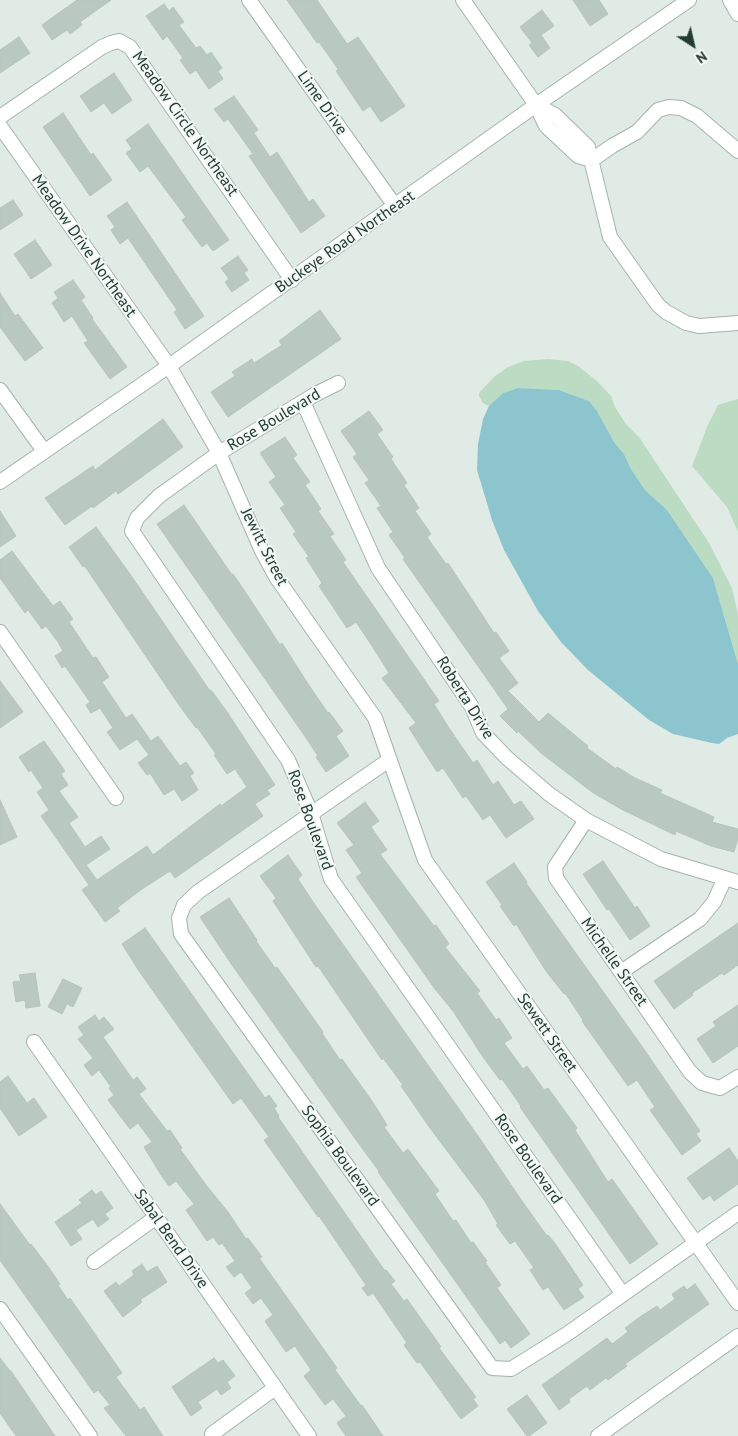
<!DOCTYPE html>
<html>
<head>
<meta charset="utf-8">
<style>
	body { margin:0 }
	#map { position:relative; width:738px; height:1436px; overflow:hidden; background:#e1ebe6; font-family:"PT Sans",sans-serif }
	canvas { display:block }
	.north { position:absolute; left:668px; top:20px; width:50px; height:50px; -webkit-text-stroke:4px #f2f8f5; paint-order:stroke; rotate:145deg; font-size:14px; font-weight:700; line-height:20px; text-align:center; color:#233b33 }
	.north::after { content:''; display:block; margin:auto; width:18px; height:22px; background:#233b33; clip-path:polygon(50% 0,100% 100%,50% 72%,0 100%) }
</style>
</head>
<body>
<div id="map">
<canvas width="738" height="1436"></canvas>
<div class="north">N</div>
</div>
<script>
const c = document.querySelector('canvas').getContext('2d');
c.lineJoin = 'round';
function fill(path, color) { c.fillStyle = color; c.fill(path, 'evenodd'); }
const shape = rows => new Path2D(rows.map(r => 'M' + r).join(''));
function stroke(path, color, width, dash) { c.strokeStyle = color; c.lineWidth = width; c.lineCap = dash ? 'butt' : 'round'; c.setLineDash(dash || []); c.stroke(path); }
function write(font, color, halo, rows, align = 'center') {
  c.font = font + ' "PT Sans",sans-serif'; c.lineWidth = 4; c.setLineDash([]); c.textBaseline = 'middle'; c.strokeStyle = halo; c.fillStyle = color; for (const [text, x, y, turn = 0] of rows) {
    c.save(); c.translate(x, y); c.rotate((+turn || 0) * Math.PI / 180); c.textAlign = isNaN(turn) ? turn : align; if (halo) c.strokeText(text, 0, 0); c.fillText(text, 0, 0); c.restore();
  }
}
const green = shape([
	[548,359,568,361,578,366,597,381,611,396,615,407,626,424,639,437,709,543,732,588,738,614,738,664,713,578,667,510,645,490,631,469,624,454,614,442,597,411,589,401,559,390,518,388,503,393,489,406,483,403,479,396,479,393,495,376,508,367,524,361],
	[738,399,738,532,727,507,692,466,707,427,718,405]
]);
const water = shape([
	[518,388,559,390,589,401,597,411,614,442,624,454,631,469,645,490,667,510,713,578,738,664,738,734,727,738,719,744,712,743,673,734,649,720,588,670,561,642,538,611,504,550,492,520,477,470,478,444,483,419,489,406,503,393]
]);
const building = shape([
	[77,0,111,0,80,22,82,25,70,34,67,30,52,40,42,25,77,0],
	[287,0,317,0,347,44,358,37,405,106,381,122,370,106,363,111,336,71,338,69,319,42,317,43,287,0],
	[573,0,599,0,608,14,590,26,573,0],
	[164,4,169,11,173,7,184,22,179,25,196,48,200,46,207,55,211,52,222,68,218,71,223,79,209,89,196,70,190,74,180,60,183,58,167,36,163,40,146,16,164,4],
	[542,10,554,26,541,35,550,48,538,57,529,45,532,43,520,27,542,10],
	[19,37,30,53,0,73,0,50,19,37],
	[114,73,132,100,112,114,104,103,91,112,80,96,114,73],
	[234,96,258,130,254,133,270,157,277,152,309,202,313,199,325,216,301,233,249,156,253,154,228,119,224,122,214,109,234,96],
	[63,113,91,155,93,153,112,180,90,196,43,127,63,113],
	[148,124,229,240,213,251,207,243,202,247,182,220,186,217,148,166,140,172,126,153,132,149,126,140,148,124],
	[13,200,23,215,0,230,0,208,13,200],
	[127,202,204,316,185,329,174,312,177,310,128,238,120,244,111,230,115,227,107,216,127,202],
	[35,240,52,265,31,279,14,254,35,240],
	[238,256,248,270,244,273,249,280,232,292,225,282,229,279,221,268,238,256],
	[73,280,85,297,81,300,93,318,92,319,127,367,110,379,84,343,88,341,72,316,64,322,52,303,58,298,54,292,73,280],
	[0,293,15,316,18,314,43,348,25,361,0,327,0,293],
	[320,310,341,339,228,417,211,392,235,376,232,372,252,359,254,363,282,345,279,341,320,310],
	[369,411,383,430,377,434,393,457,391,459,407,483,404,485,419,508,415,511,431,534,427,537,446,564,448,563,494,633,496,632,509,651,499,658,518,683,508,691,539,722,548,713,588,746,587,748,616,769,617,767,635,778,662,790,660,793,714,817,712,822,738,829,738,838,734,852,711,846,676,831,675,835,621,809,592,792,541,753,518,731,517,733,500,716,508,709,403,559,405,558,389,535,393,532,377,508,381,506,365,483,369,480,353,457,357,454,341,431,369,411],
	[163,419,183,447,118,494,116,491,93,508,92,506,65,525,45,498,93,466,95,470,163,419],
	[285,437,297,455,293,458,310,482,305,485,321,509,318,511,334,534,330,536,346,560,343,562,439,701,434,704,449,728,473,763,477,760,493,785,498,781,514,805,521,801,534,819,506,838,490,815,483,820,466,796,463,798,443,768,437,772,409,728,416,723,382,678,389,673,374,649,356,622,347,628,319,586,322,583,306,558,309,557,293,534,296,532,280,508,285,505,269,482,276,477,260,453,285,437],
	[184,505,232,575,233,574,246,593,280,645,282,643,310,687,328,713,329,712,343,731,336,736,349,756,326,772,316,757,318,756,302,732,157,524,184,505],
	[0,511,16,536,0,547,0,511],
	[96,527,130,574,210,691,211,690,227,712,275,785,267,790,270,794,255,804,263,816,175,878,170,871,142,889,117,908,120,911,105,922,82,890,89,885,41,816,49,810,37,792,43,788,31,770,29,772,19,757,44,741,65,771,61,774,68,785,59,791,78,817,69,823,85,847,101,836,110,849,86,865,97,880,147,846,153,855,220,804,221,806,247,787,235,769,227,774,214,755,216,754,197,727,196,728,179,705,84,565,83,567,69,547,96,527],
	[12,551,53,606,60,601,73,619,69,622,93,658,96,657,109,677,102,682,126,718,132,714,151,741,158,736,180,766,186,762,194,773,190,776,198,790,182,801,174,789,164,795,150,773,147,775,138,763,149,755,137,739,120,750,107,732,113,728,100,708,91,713,86,705,90,702,65,666,62,668,55,656,63,651,58,642,46,626,42,629,28,610,25,613,0,578,0,560,12,551],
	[0,681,23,712,0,728,0,681],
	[0,800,17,837,0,845,0,800],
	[365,802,379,821,371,827,387,850,380,854,434,926,436,925,449,944,445,947,480,991,477,993,496,1020,499,1018,512,1038,504,1043,523,1069,527,1066,544,1090,548,1088,577,1128,575,1130,608,1182,612,1179,658,1244,630,1264,520,1107,521,1106,502,1079,500,1080,483,1057,453,1011,435,989,356,877,362,873,346,850,354,845,337,823,365,802],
	[288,855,302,875,298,879,313,902,478,1136,522,1201,547,1236,548,1235,554,1242,583,1285,578,1289,584,1297,564,1310,548,1287,543,1290,530,1270,534,1268,515,1241,510,1244,496,1225,498,1224,484,1200,430,1128,401,1086,403,1085,383,1058,382,1060,318,966,316,967,273,901,276,898,260,876,288,855],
	[603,861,635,908,637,906,650,926,630,940,609,909,607,910,583,874,603,861],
	[514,863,527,882,526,883,641,1045,700,1131,696,1134,701,1141,682,1155,650,1110,655,1107,637,1080,628,1086,582,1021,583,1020,565,993,564,994,546,971,516,924,514,926,500,906,502,905,486,882,514,863],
	[229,898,257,940,256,941,275,968,277,967,323,1032,322,1033,340,1060,342,1059,372,1101,387,1125,384,1127,403,1153,408,1149,439,1191,435,1194,453,1221,456,1220,471,1243,473,1242,487,1261,485,1262,501,1285,497,1288,530,1334,511,1348,505,1340,500,1344,475,1309,378,1172,379,1171,359,1144,232,965,200,917,229,898],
	[738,923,738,965,724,975,722,973,692,993,693,995,674,1009,654,981,738,923],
	[145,928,265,1098,269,1095,277,1106,274,1108,279,1116,278,1117,385,1271,386,1270,395,1281,391,1284,404,1301,407,1299,441,1347,439,1348,476,1397,473,1399,478,1406,461,1419,420,1362,417,1363,404,1345,407,1343,373,1293,368,1296,362,1288,366,1285,319,1216,318,1217,264,1140,269,1137,241,1098,233,1104,139,971,122,944,145,928],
	[35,973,40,1006,26,1008,25,1000,16,1002,13,982,21,981,19,975,35,973],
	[63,979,82,988,73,1007,67,1004,62,1014,48,1007,63,979],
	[738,1005,738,1046,713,1063,697,1039,716,1026,713,1022,738,1005],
	[95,1015,99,1021,104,1017,114,1029,103,1037,133,1080,137,1077,146,1089,139,1094,167,1131,170,1130,182,1148,180,1149,206,1185,228,1212,246,1239,248,1238,262,1257,259,1258,337,1368,335,1370,361,1406,362,1405,383,1436,346,1436,337,1423,346,1416,333,1399,325,1405,304,1376,311,1370,295,1346,286,1352,265,1321,273,1315,261,1298,253,1304,245,1293,252,1288,241,1272,234,1277,226,1267,235,1261,222,1243,219,1245,213,1237,207,1241,186,1210,194,1204,176,1181,169,1186,161,1175,144,1147,152,1142,138,1123,130,1129,108,1100,114,1095,109,1088,111,1087,99,1070,92,1076,84,1065,93,1058,78,1039,84,1035,78,1027,95,1015],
	[8,1076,27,1103,34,1098,47,1117,19,1136,0,1108,0,1082,8,1076],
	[729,1148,738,1161,738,1184,714,1201,710,1195,703,1200,687,1178,729,1148],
	[92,1190,96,1195,101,1191,113,1208,105,1214,109,1219,98,1227,93,1219,76,1230,82,1239,71,1246,55,1222,82,1203,79,1200,92,1190],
	[0,1204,30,1245,31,1244,47,1265,60,1284,58,1285,68,1300,70,1298,122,1373,116,1377,140,1410,144,1407,163,1436,126,1436,104,1408,110,1405,98,1390,94,1393,0,1260,0,1204],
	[142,1264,147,1272,157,1266,167,1282,140,1300,142,1302,123,1317,104,1291,116,1282,119,1286,134,1275,132,1271,142,1264],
	[695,1284,709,1304,625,1364,627,1366,608,1380,606,1378,590,1390,587,1386,569,1399,570,1402,559,1410,542,1385,607,1338,612,1344,628,1332,625,1328,640,1317,657,1306,660,1310,675,1299,672,1294,684,1286,687,1290,695,1284],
	[0,1358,10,1371,11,1371,55,1436,16,1436,0,1413,0,1358],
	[214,1358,218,1363,223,1360,235,1376,227,1382,231,1388,221,1395,217,1389,198,1402,202,1408,191,1416,172,1387,214,1358],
	[527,1395,547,1423,529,1436,527,1436,507,1409,527,1395]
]);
const minor = shape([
	[249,0,395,206],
	[463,0,536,105,546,126,578,156,592,160],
	[730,0,738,14],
	[536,105,555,115,588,147,610,237,658,305,666,312,686,323,699,326,738,323],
	[0,117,102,47,111,43,119,41,130,47,292,280],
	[0,126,169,366,219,453,262,551,276,577,375,718,425,860,738,1303],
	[592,160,612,146,637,132,658,110,669,107,681,108,697,116,738,151],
	[338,383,314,395,219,453,159,496,137,518,132,531,288,760,311,813,331,879,622,1293],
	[0,390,44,451],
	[303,402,378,568,472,707,483,733,507,758,549,794,586,820,661,859,738,882],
	[0,482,169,366,536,105,689,0],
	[0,632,116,798],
	[389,760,198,892,184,905,179,918,181,934,492,1368,511,1369,567,1334,738,1213],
	[586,820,555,867,556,878,690,1072,702,1083,720,1088,738,1077],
	[621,972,700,919,714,902,725,878],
	[34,1042,309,1436],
	[94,1262,155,1218],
	[0,1309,90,1436],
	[212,1434,275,1388],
	[598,1436,738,1336]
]);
const streetNames = [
	["Lime Drive",322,103,55],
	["Meadow Circle Northeast",185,124,55],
	["Buckeye Road Northeast",345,242,-35],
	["Meadow Drive Northeast",84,246,55],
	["Rose Boulevard",274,420,-31],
	["Jewitt Street",264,547,63],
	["Roberta Drive",465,698,58],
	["Rose Boulevard",310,820,70],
	["Michelle Street",614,962,55],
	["Sewett Street",547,1033,55],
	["Sophia Boulevard",340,1156,54],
	["Rose Boulevard",528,1159,55],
	["Sabal Bend Drive",171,1239,55]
];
fill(green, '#bcdbc3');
fill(water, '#8cc5cd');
fill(building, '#bac8c2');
stroke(building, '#b4c4bd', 1);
stroke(minor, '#a4b3ad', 16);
stroke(minor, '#fff', 14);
write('16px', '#233b33', '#f2f8f5', streetNames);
</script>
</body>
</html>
